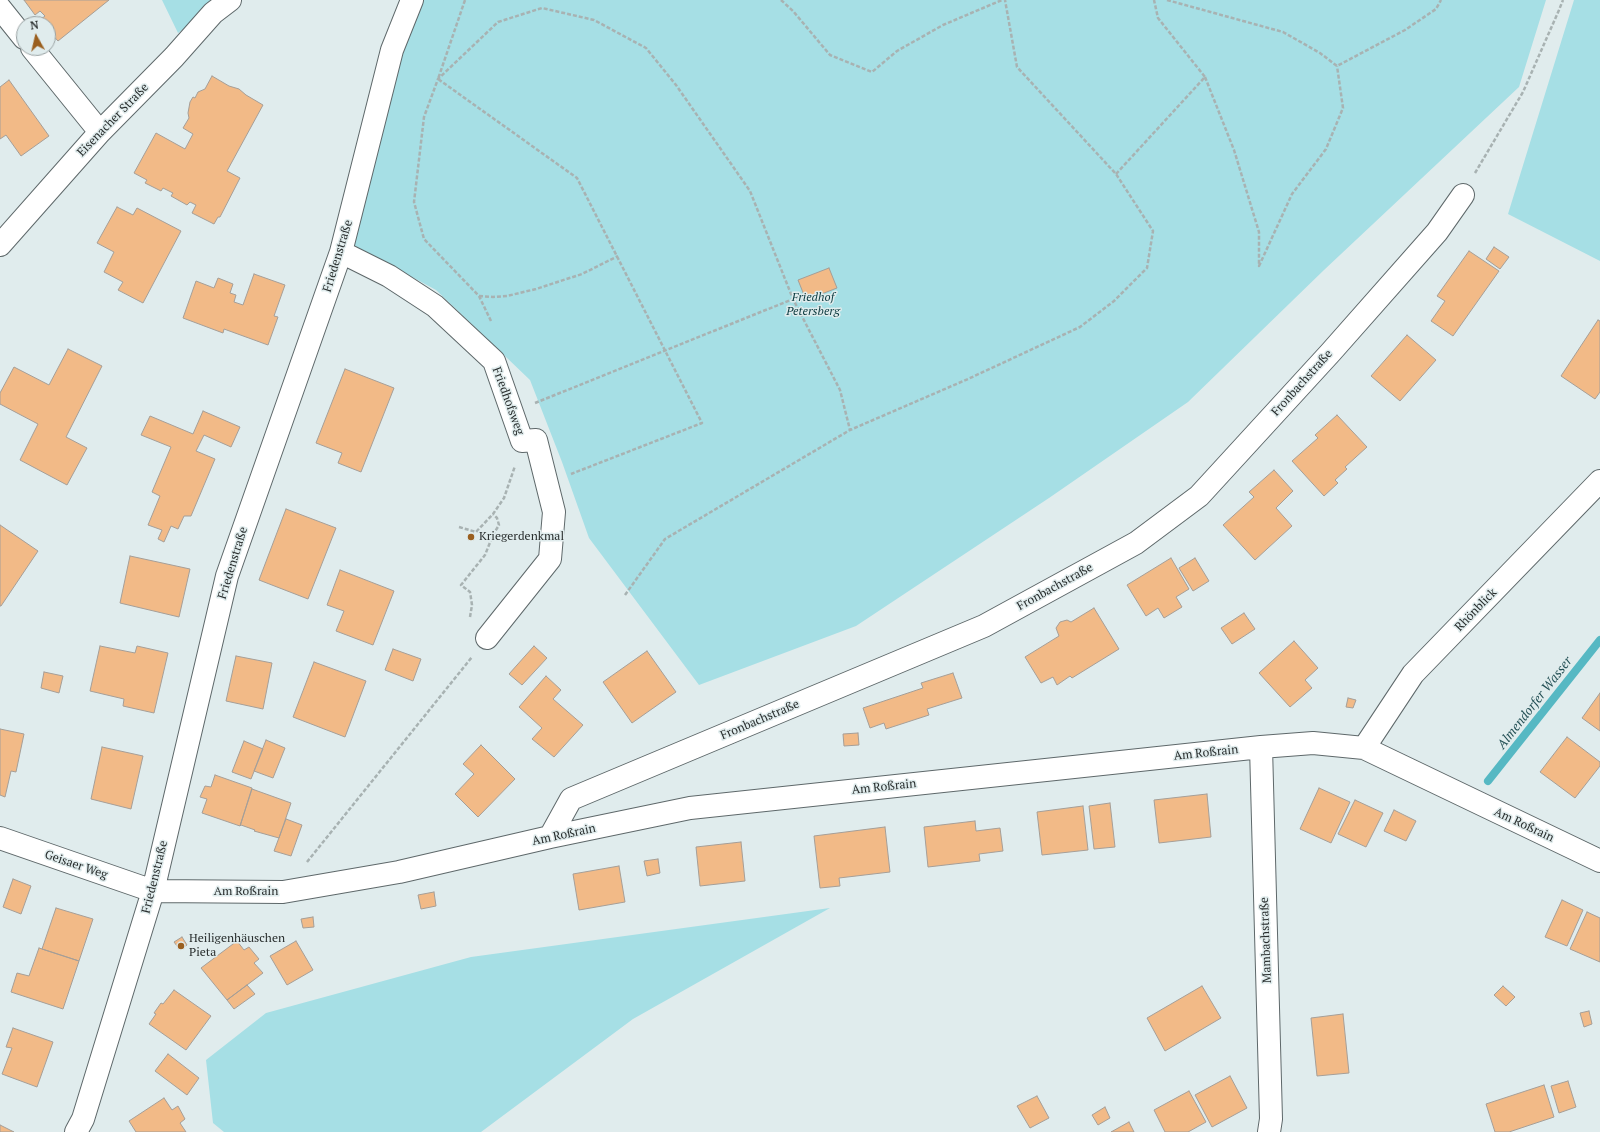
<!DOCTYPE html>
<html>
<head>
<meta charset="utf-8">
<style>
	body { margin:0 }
	#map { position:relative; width:1600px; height:1132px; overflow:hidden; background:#e0eced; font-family:"PT Serif",serif }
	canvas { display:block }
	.north { position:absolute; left:16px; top:16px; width:40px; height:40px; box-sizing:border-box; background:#e0eced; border:1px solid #97a0a1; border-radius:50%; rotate:352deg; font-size:11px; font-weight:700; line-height:16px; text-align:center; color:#292e2e }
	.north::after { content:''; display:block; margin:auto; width:14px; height:18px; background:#9a5f1f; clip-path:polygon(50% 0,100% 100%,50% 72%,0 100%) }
</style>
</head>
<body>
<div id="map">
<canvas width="1600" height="1132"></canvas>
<div class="north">N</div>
</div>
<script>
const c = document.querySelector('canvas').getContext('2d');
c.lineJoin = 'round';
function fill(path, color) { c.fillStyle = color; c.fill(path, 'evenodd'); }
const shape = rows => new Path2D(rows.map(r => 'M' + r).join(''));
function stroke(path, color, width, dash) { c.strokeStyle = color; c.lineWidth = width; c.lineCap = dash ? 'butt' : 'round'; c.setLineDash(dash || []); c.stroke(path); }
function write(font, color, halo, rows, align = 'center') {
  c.font = font + ' "PT Serif",serif'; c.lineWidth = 3; c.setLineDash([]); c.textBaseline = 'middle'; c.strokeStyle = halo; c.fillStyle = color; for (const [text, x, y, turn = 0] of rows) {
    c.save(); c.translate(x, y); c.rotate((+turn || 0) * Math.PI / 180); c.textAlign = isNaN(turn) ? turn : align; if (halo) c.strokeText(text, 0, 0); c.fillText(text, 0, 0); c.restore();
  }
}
const green = shape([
	[162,0,222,0,178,33],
	[422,0,1546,0,1519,87,1324,270,1188,402,1049,498,856,626,699,685,589,538,562,462,530,380,436,290,351,244,401,53],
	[1574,0,1600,0,1600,261,1508,214],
	[830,908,633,1019,481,1132,224,1132,213,1123,206,1060,266,1013,471,957]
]);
const stream = shape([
	[1488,781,1600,640]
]);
const building = shape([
	[24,0,109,0,58,41,48,30,48,24,43,24,40,20,45,16,40,11,35,15,24,0],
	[212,76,229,86,239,89,246,95,263,105,227,171,240,178,220,217,218,217,214,224,192,213,196,205,190,202,187,205,171,196,173,193,163,188,161,191,145,183,147,180,134,173,156,133,185,149,193,134,183,128,189,118,188,113,190,102,193,97,195,98,198,92,205,89,212,76],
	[9,80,49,136,21,156,6,135,0,139,0,87,9,80],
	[117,207,133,215,137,208,181,231,143,303,118,290,123,282,104,272,114,252,97,243,117,207],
	[1494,247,1509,257,1500,269,1486,259,1494,247],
	[1469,251,1499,271,1453,336,1431,321,1445,301,1437,296,1469,251],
	[829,268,837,288,806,300,798,280,829,268],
	[254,274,285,285,274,316,278,317,268,345,224,329,223,333,183,318,196,281,214,288,218,278,233,284,230,293,236,295,234,302,243,305,254,274],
	[1598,320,1600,321,1600,392,1595,399,1561,376,1598,320],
	[1407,335,1436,360,1400,401,1371,376,1407,335],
	[68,349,102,366,66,437,87,448,67,485,20,460,38,424,0,404,0,393,14,367,49,385,68,349],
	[345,369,394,388,361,472,338,463,342,453,316,443,345,369],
	[203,411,240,427,231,447,204,435,196,451,215,459,191,516,184,516,178,529,171,526,164,542,158,539,162,530,148,525,160,496,152,492,171,447,141,435,150,416,193,434,203,411],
	[1337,415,1367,447,1345,467,1347,469,1335,480,1338,483,1324,496,1292,461,1318,438,1315,435,1337,415],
	[1274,470,1293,491,1276,508,1292,526,1255,560,1223,525,1254,497,1249,492,1274,470],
	[286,509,336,528,308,599,259,580,286,509],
	[0,525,38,551,1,606,0,606,0,525],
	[130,556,190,569,179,617,120,603,130,556],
	[1171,558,1189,589,1176,597,1182,607,1164,618,1158,608,1146,616,1127,585,1171,558],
	[1195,558,1209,581,1193,591,1179,568,1195,558],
	[340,570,394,591,373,645,336,631,344,611,327,605,340,570],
	[1094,608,1119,649,1072,678,1070,676,1057,685,1053,677,1041,683,1025,657,1059,636,1056,628,1060,622,1067,620,1071,622,1094,608],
	[1244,613,1255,629,1232,644,1221,628,1244,613],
	[1294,641,1318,668,1305,680,1312,688,1290,707,1259,673,1294,641],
	[100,646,135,653,137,646,168,653,154,713,123,706,124,699,90,691,100,646],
	[534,646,547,658,522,685,509,674,534,646],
	[393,649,421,659,413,681,385,670,393,649],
	[647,651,676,692,632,723,603,682,647,651],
	[236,656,272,663,263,709,226,701,236,656],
	[314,662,366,681,345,737,293,717,314,662],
	[44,672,63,676,59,693,41,688,44,672],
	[953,673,962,698,927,709,929,715,886,729,884,723,870,728,863,708,923,688,921,683,953,673],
	[546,676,561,690,553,699,583,725,554,757,532,739,542,728,519,707,546,676],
	[1600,693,1600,731,1582,718,1600,693],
	[1348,698,1356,700,1353,708,1346,707,1348,698],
	[0,729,24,734,16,772,11,771,5,797,0,795,0,729],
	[858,733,859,745,844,746,843,734,858,733],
	[1567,737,1600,762,1600,766,1575,798,1540,772,1567,737],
	[266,740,285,748,273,778,254,771,266,740],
	[244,741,263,749,251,779,232,772,244,741],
	[481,745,515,779,478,817,455,794,474,774,463,764,481,745],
	[102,747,143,756,131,809,91,799,102,747],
	[215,775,252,788,240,826,202,813,207,799,200,797,205,786,211,787,215,775],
	[1319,788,1350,802,1331,843,1300,829,1319,788],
	[252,789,291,803,279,838,254,831,255,830,241,825,240,826,252,789],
	[1207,794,1211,837,1159,843,1154,800,1207,794],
	[1355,800,1383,813,1366,847,1338,834,1355,800],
	[1110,803,1115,847,1094,849,1089,806,1110,803],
	[1083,806,1088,850,1042,855,1037,812,1083,806],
	[1394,810,1416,821,1406,841,1384,831,1394,810],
	[286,819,302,825,291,856,274,851,286,819],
	[975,821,976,831,1000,828,1003,851,979,854,980,861,928,867,924,827,975,821],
	[885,827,890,872,839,878,840,886,820,888,814,836,885,827],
	[741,842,745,881,700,886,696,847,741,842],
	[658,859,660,873,647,876,644,861,658,859],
	[619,866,625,902,579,910,573,874,619,866],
	[13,879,31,886,21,914,3,907,13,879],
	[434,892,436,906,421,909,418,895,434,892],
	[1562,900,1583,910,1567,946,1545,937,1562,900],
	[56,908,93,919,79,961,42,949,56,908],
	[1587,912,1600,918,1600,962,1570,949,1587,912],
	[313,917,314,927,303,928,301,919,313,917],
	[182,937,187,945,180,950,174,942,182,937],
	[237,941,244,950,249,947,259,959,254,963,263,973,227,1000,201,968,237,941],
	[296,941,313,970,287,985,270,956,296,941],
	[39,948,79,961,63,1009,11,992,17,973,29,976,39,948],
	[247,985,255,994,234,1009,227,1000,247,985],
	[1202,986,1221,1018,1165,1051,1147,1018,1202,986],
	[1503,986,1515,997,1506,1006,1494,995,1503,986],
	[174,990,211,1016,186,1050,149,1024,156,1014,154,1013,161,1003,163,1004,174,990],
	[1589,1011,1592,1024,1584,1027,1580,1013,1589,1011],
	[1343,1014,1349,1073,1317,1076,1311,1018,1343,1014],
	[13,1028,53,1042,37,1087,2,1074,12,1048,6,1047,13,1028],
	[168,1054,199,1078,187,1095,155,1071,168,1054],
	[1230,1076,1247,1108,1212,1127,1195,1095,1230,1076],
	[1568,1081,1576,1107,1559,1113,1551,1086,1568,1081],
	[1544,1085,1554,1117,1509,1132,1495,1132,1486,1104,1544,1085],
	[1189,1091,1206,1122,1188,1132,1165,1132,1154,1110,1189,1091],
	[1037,1096,1049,1118,1030,1128,1017,1106,1037,1096],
	[164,1098,172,1110,178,1106,185,1119,180,1123,186,1132,136,1132,129,1121,164,1098],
	[1105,1107,1110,1118,1098,1125,1092,1115,1105,1107],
	[1129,1122,1134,1132,1111,1132,1129,1122],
	[0,1125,14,1132,0,1132,0,1125]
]);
const path = shape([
	[465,0,438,79,577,178,702,423,571,474],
	[781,0,793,11,830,55,872,72,897,51,943,25,1002,0],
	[1167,0,1283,32,1320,53,1337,66,1405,30,1436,9,1441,0],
	[1205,77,1234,150,1259,232,1259,266,1292,194,1326,149,1343,108,1337,66],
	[1475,173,1523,92,1559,10,1563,0],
	[1116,174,1205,77,1158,18,1154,0],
	[479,296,493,297,507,296,536,289,582,274,618,256],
	[491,321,479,296,424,239,414,202,424,117,438,79,498,22,542,8,594,20,646,48,676,85,750,191,793,299],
	[535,403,793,299,840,390,850,430],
	[459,527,476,532,493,514,504,498,515,466],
	[625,595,665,539,850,430,968,379,1080,327,1114,301,1147,268,1153,231,1116,174,1017,67,1005,0],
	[470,617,472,605,470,592,461,585,485,555,493,535,499,525,497,518,493,514],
	[307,862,472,657]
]);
const minor = shape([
	[0,8,24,38],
	[32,48,100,132],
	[0,245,100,132,174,57,213,13,230,0],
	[341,252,389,276,435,306,494,361,522,441,536,440,554,512,550,559,487,638],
	[1261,747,1271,1119,1269,1132],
	[1364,748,1413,674,1600,481],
	[550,837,571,799,984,626,1136,543,1199,496,1331,352,1437,232,1463,195],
	[0,838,153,891,283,892,399,872,550,837,690,808,1261,747,1313,743,1364,748,1600,861],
	[76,1132,83,1119,153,891,227,576,341,252,392,50,412,0]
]);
const markers = [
	[471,537,4,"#9a5f1f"],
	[181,946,4,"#9a5f1f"]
];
const streetNames = [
	["Eisenacher Straße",113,120,-46],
	["Friedenstraße",338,256,-73],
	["Fronbachstraße",1302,383,-48],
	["Friedhofsweg",508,401,70],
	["Friedenstraße",233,563,-73],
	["Fronbachstraße",1055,587,-29],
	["Rhönblick",1476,610,-46],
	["Fronbachstraße",760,720,-23],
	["Am Roßrain",1206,753,-6],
	["Am Roßrain",884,787,-6],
	["Am Roßrain",1524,825,25],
	["Am Roßrain",564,835,-12],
	["Geisaer Weg",76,865,19],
	["Friedenstraße",155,877,-76],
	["Am Roßrain",246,892],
	["Mambachstraße",1266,940,-92]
];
const parkNames = [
	["Friedhof",813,298],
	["Petersberg",813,312]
];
const poiNames = [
	["Kriegerdenkmal",479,537],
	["Heiligenhäuschen",189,939],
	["Pieta",189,953]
];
const waterNames = [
	["Almendorfer Wasser",1535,703,-52]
];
fill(green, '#a6dfe5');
stroke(stream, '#56b8c3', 8);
fill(building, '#f2ba87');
stroke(building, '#a59e97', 1);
stroke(minor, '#5e686a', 24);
stroke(path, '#a8b2b2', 2.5, [4, 2]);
stroke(minor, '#fff', 22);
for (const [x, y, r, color] of markers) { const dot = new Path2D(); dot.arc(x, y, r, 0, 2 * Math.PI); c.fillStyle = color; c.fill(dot); stroke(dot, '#e0eced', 1.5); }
write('12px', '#292e2e', '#e0eced', streetNames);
write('italic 12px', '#0c3b40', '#e0eced', parkNames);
write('12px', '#292e2e', '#e0eced', poiNames, 'left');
write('italic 13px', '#245055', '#e0eced', waterNames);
</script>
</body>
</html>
